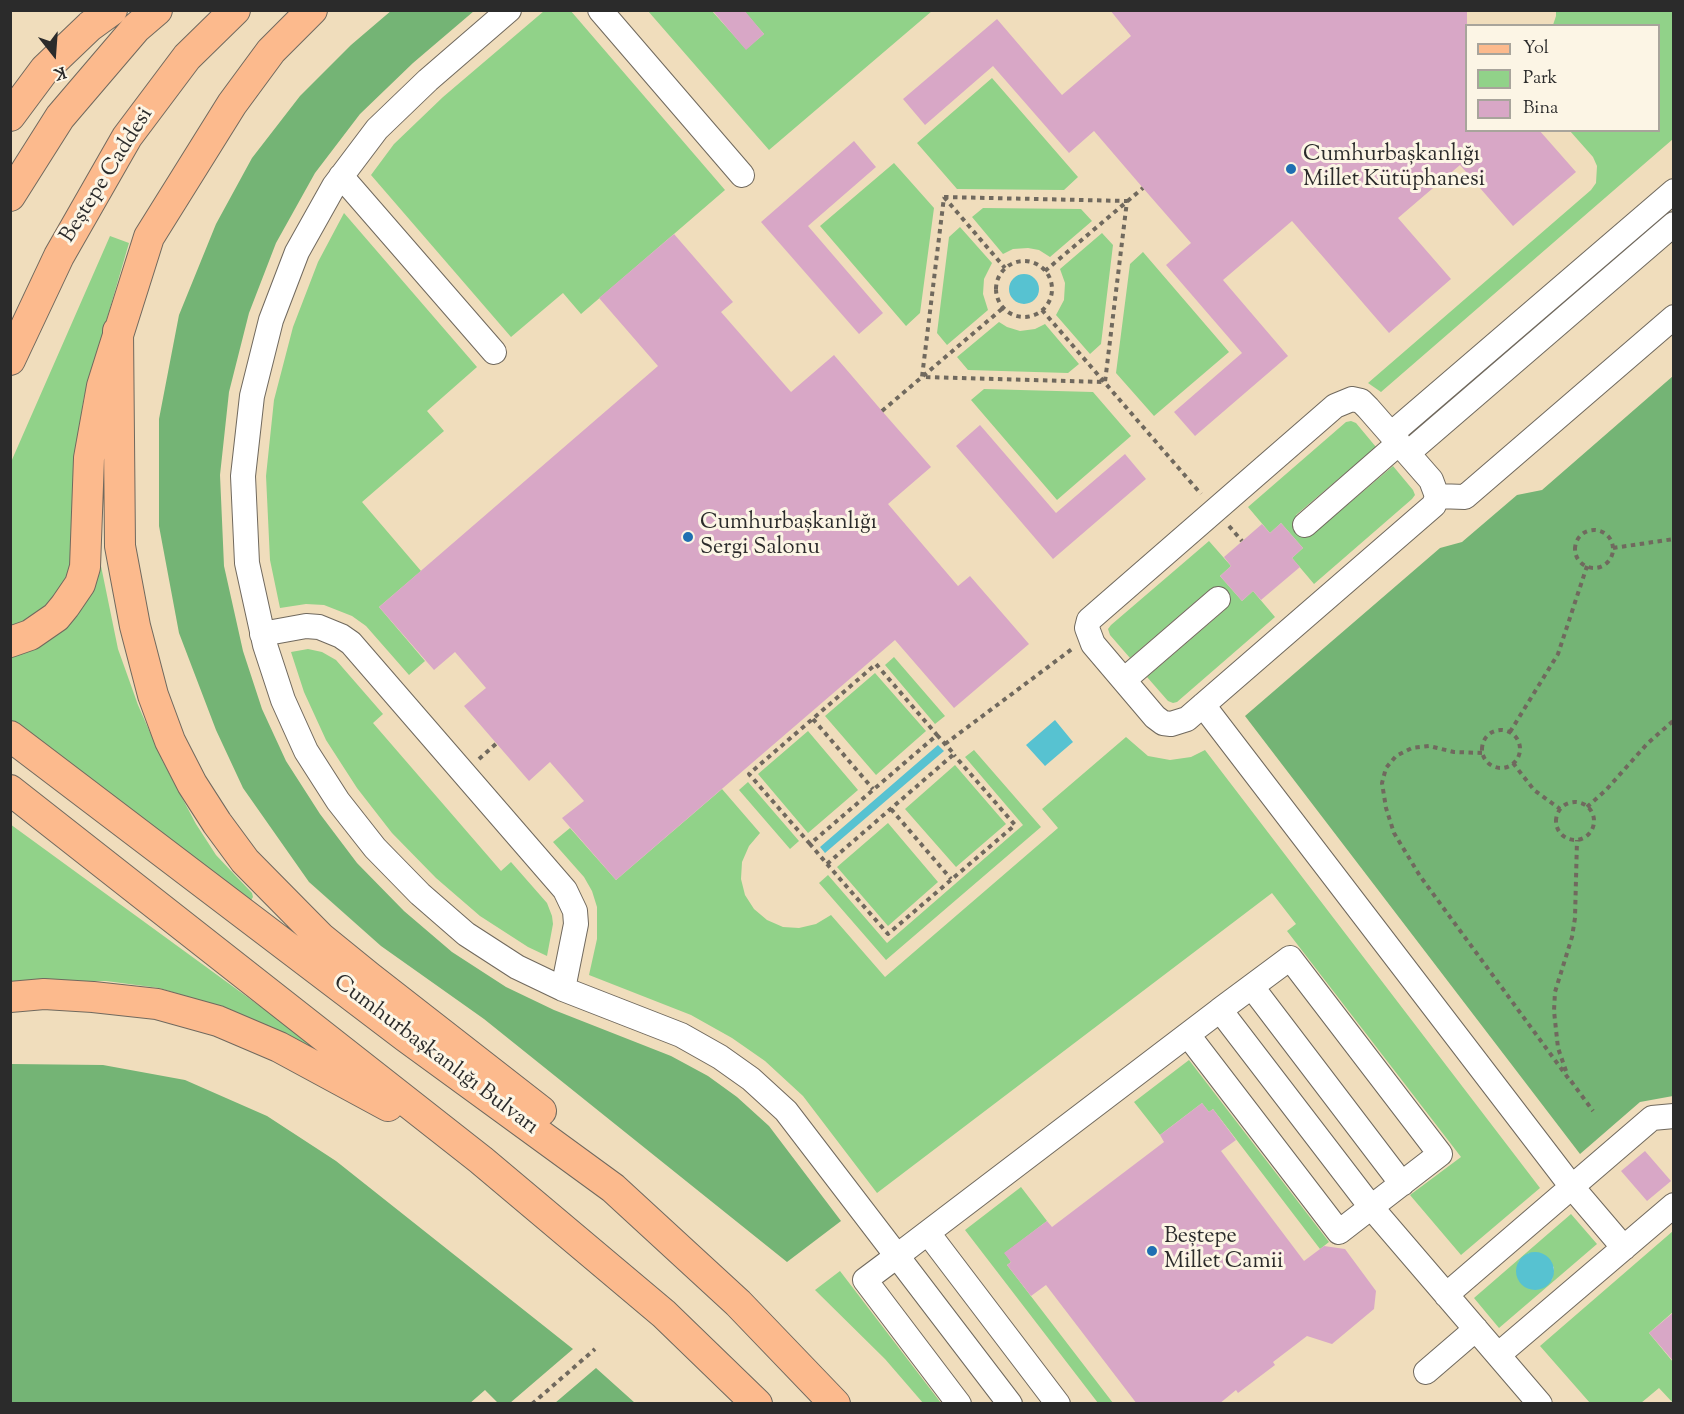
<!DOCTYPE html>
<html>
<head>
<meta charset="utf-8">
<style>
	body { margin:0 }
	#map { position:relative; width:1684px; height:1414px; overflow:hidden; background:#f0ddbc; font-family:"Sorts Mill Goudy",serif }
	canvas { display:block }
	.frame { position:absolute; inset:0; border:12px solid #2b2b2b; pointer-events:none }
	.legend { position:absolute; left:1465px; top:24px; width:195px; height:108px; box-sizing:border-box; background:#fcf5e5; border:2px solid #a8a49b; margin:0; padding:8px 10px; list-style:none; font-size:18px; color:#2b2b2b }
	.legend li { display:flex; align-items:center; gap:12px; height:30px }
	.legend b { width:30px; border:2px solid #a8a49b }
	.north { position:absolute; left:24px; top:24px; width:60px; height:60px; -webkit-text-stroke:4px #fcf5e5; paint-order:stroke; rotate:163deg; font-size:16px; font-weight:700; line-height:24px; text-align:center; color:#2b2b2b }
	.north::after { content:''; display:block; margin:auto; width:21px; height:27px; background:#2b2b2b; clip-path:polygon(50% 0,100% 100%,50% 72%,0 100%) }
</style>
</head>
<body>
<div id="map">
<canvas width="1684" height="1414"></canvas>
<div class="frame"></div>
<ul class="legend">
<li><b style="height:8px;background:#fcba8d"></b>Yol</li>
<li><b style="height:16px;background:#91d289"></b>Park</li>
<li><b style="height:16px;background:#d8a7c6"></b>Bina</li>
</ul>
<div class="north">K</div>
</div>
<script>
const c = document.querySelector('canvas').getContext('2d');
c.lineJoin = 'round';
function fill(path, color) { c.fillStyle = color; c.fill(path, 'evenodd'); }
const shape = rows => new Path2D(rows.map(r => 'M' + r).join(''));
function stroke(path, color, width, dash) { c.strokeStyle = color; c.lineWidth = width; c.lineCap = dash ? 'butt' : 'round'; c.setLineDash(dash || []); c.stroke(path); }
function write(font, color, halo, rows, align = 'center') {
  c.font = font + ' "Sorts Mill Goudy",serif'; c.lineWidth = 6; c.setLineDash([]); c.textBaseline = 'middle'; c.strokeStyle = halo; c.fillStyle = color; for (const [text, x, y, turn = 0] of rows) {
    c.save(); c.translate(x, y); c.rotate((+turn || 0) * Math.PI / 180); c.textAlign = isNaN(turn) ? turn : align; if (halo) c.strokeText(text, 0, 0); c.fillText(text, 0, 0); c.restore();
  }
}
const green = shape([
	[570,10,725,190,581,314,563,293,511,337,371,175,394,144,443,97,544,11],
	[648,11,712,11,746,49,764,34,744,11,932,11,769,150],
	[1556,11,1673,11,1673,139,1381,392,1368,383,1591,190,1596,183,1597,166,1593,157,1570,131,1658,130,1658,26,1553,25,1556,16],
	[992,78,1078,177,1064,190,957,189,917,143],
	[894,163,934,208,920,313,906,326,820,226],
	[983,208,1081,209,1092,221,1050,257,1039,250,1028,248,1013,249,1003,254,972,217],
	[344,213,477,367,427,411,444,431,362,502,421,571,379,607,425,661,409,675,366,626,352,616,324,605,306,604,280,608,270,560,266,476,274,400,293,327,318,262],
	[960,227,992,263,984,279,983,294,988,310,947,345,937,333,949,237],
	[1102,233,1113,245,1101,344,1090,354,1056,315,1064,300,1065,283,1060,269],
	[110,236,129,243,84,397,76,446,69,582,47,607,22,625,11,628,11,462],
	[1143,252,1229,352,1154,416,1116,373,1130,264],
	[999,322,1007,327,1020,331,1035,329,1045,324,1079,364,1068,373,968,370,957,357],
	[984,389,1093,392,1131,436,1057,500,971,400],
	[1351,421,1356,423,1376,447,1296,515,1313,534,1393,466,1413,490,1415,495,1412,499,1314,584,1292,558,1303,548,1281,523,1270,533,1248,507,1346,422],
	[1209,541,1231,566,1220,576,1242,601,1253,591,1275,617,1177,702,1173,703,1168,701,1147,677,1226,609,1218,599,1209,590,1130,658,1110,635,1108,629,1111,625],
	[101,566,118,649,138,705,163,762,196,824,216,855,252,893,253,897,250,902,11,724,11,657,37,648,72,621,87,601],
	[308,649,322,652,336,660,383,714,373,723,501,871,511,862,547,903,552,916,553,924,547,956,528,947,480,916,436,878,392,833,357,788,326,740,304,692,291,652],
	[894,657,945,716,935,724,885,665],
	[875,673,926,731,876,775,825,716],
	[808,731,858,790,808,833,758,774],
	[1126,737,1148,756,1170,760,1191,757,1205,750,1540,1188,1461,1255,1410,1195,1461,1157,1287,931,1296,924,1272,893,877,1193,803,1096,765,1061,732,1038,691,1015,589,975,597,939,597,907,592,891,584,877,553,842,570,828,616,880,722,789,760,833,749,846,742,862,741,879,745,895,754,909,767,920,783,927,799,928,816,924,831,915,885,977,1058,828,1042,809],
	[974,750,1041,827,886,960,819,883,828,875,887,943,1023,825,965,757],
	[955,765,1006,824,956,867,905,809],
	[748,782,799,841,790,849,739,790],
	[888,823,938,882,888,926,837,867],
	[10,824,331,1058,222,1007,159,988,106,981,11,981],
	[1189,1060,1329,1242,1320,1249,1213,1109,1209,1112,1202,1103,1160,1135,1134,1102],
	[1021,1187,1047,1221,1005,1253,1011,1262,1007,1265,1113,1403,1098,1403,965,1230],
	[1571,1214,1597,1244,1499,1328,1474,1298],
	[1529,1253,1554,1267,1552,1280,1517,1268,1519,1261],
	[1673,1231,1673,1312,1649,1333,1673,1362,1673,1403,1659,1388,1641,1403,1590,1403,1540,1346],
	[840,1271,941,1403,923,1403,885,1359,815,1290]
]);
const forest = shape([
	[392,10,474,11,413,63,360,114,315,173,276,243,249,313,229,392,220,475,224,566,243,651,262,709,286,761,320,814,357,863,404,911,452,952,506,987,554,1010,671,1056,708,1076,737,1097,769,1126,841,1221,787,1262,484,1019,381,946,309,882,243,788,216,730,179,633,159,526,159,419,179,315,216,224,252,158,300,96,351,45],
	[1673,376,1673,1096,1640,1102,1580,1154,1245,716,1440,548,1462,542,1517,495,1542,490],
	[11,1064,103,1065,185,1080,267,1116,336,1161,573,1349,510,1403,498,1403,485,1390,469,1404,11,1403],
	[596,1368,635,1403,555,1403]
]);
const water = shape([
	'1009 289a15 15 0 1 1 30 0a15 15 0 1 1-30 0Z',
	[1055,720,1073,742,1045,766,1026,745],
	[938,745,944,751,825,853,820,847],
	'1516 1271a19 19 0 1 1 38 0a19 19 0 1 1-38 0Z'
]);
const building = shape([
	[712,10,744,10,764,34,746,50],
	[1110,10,1467,10,1467,130,1539,130,1576,172,1513,226,1460,165,1398,218,1451,279,1389,333,1292,221,1223,280,1288,356,1195,436,1174,412,1242,353,1166,265,1191,243,1143,188,1094,131,1069,153,993,66,925,125,903,99,997,19,1062,95,1131,36],
	[854,141,876,167,808,226,883,313,859,334,761,222],
	[674,234,733,302,721,312,791,392,834,355,882,411,931,467,888,504,958,586,970,576,1029,644,954,708,895,640,616,880,562,818,584,801,550,762,529,781,464,706,486,688,455,652,434,670,379,607,658,366,599,298],
	[980,425,1056,513,1125,454,1146,479,1053,559,956,446],
	[1281,523,1303,548,1292,558,1300,567,1261,600,1253,591,1242,601,1220,576,1231,566,1224,557,1262,524,1270,533],
	[1202,1103,1209,1112,1213,1109,1236,1140,1221,1151,1304,1261,1324,1246,1345,1249,1376,1291,1374,1309,1332,1344,1307,1336,1273,1362,1275,1365,1238,1393,1236,1390,1219,1404,1137,1404,1046,1285,1031,1296,1007,1265,1011,1262,1004,1253,1047,1221,1052,1227,1164,1142,1160,1135],
	[1645,1151,1671,1181,1647,1201,1621,1171],
	[1674,1312,1674,1362,1649,1333]
]);
const path = shape([
	[944,197,1127,201,1105,382,922,377,944,197],
	[944,197,1005,268],
	'996 289a28 28 0 1 1 56 0a28 28 0 1 1-56 0Z',
	[1045,271,1143,188],
	[1042,310,1201,494],
	[882,411,1003,308],
	[1229,526,1242,541],
	'1575 549a19 19 0 1 1 38 0a19 19 0 1 1-38 0Z',
	[1613,548,1674,539],
	[813,719,873,789],
	'1482 749a19 19 0 1 1 38 0a19 19 0 1 1-38 0Z',
	[1510,732,1558,654,1587,566],
	[937,735,954,754,827,864,810,844,937,735],
	[945,744,1072,649],
	[1482,753,1454,752,1429,746,1412,748,1396,756,1386,768,1382,783,1386,808,1394,833,1420,876,1571,1082],
	[479,759,497,743],
	[1513,763,1534,790,1560,809],
	'1556 821a19 19 0 1 1 38 0a19 19 0 1 1-38 0Z',
	[1587,807,1606,790,1647,744,1674,720],
	[891,809,951,879],
	[810,844,749,774,876,664,937,735],
	[827,864,888,934,1015,825,954,755],
	[1566,1071,1558,1048,1554,1011,1555,992,1572,937,1575,918,1577,840],
	[1571,1081,1593,1111],
	[532,1404,595,1349]
]);
const minor = shape([
	[509,10,428,80,377,129,334,186,297,252,271,320,252,396,243,476,247,563,265,645,283,700,306,751,338,801,375,848,420,894,466,934,517,967,563,989,681,1035,720,1057,751,1079,786,1111,897,1256,865,1280,959,1404],
	[600,10,742,175],
	[341,176,494,352],
	[1352,399,1361,401,1368,408,1431,480,1437,496,1434,505,1187,719,1171,724,1163,723,1155,717,1093,644,1087,628,1089,620,1335,406,1352,399],
	[1391,434,1674,191],
	[1408,453,1674,224],
	[1437,496,1465,497,1674,317],
	[1305,525,1399,443],
	[262,634,306,626,319,627,341,636,351,643,565,890,575,911,576,924,563,989],
	[1124,680,1218,599],
	[1203,705,1572,1187,1624,1248],
	[1252,987,1402,1184],
	[1188,1035,1339,1232,1440,1154,1290,958,1220,1010],
	[928,1233,1058,1404],
	[1446,1295,1652,1118,1674,1116],
	[1498,1355,1674,1205],
	[1426,1372,1476,1329],
	[1010,1404,897,1256,1220,1010,1371,1207,1540,1404]
]);
const major = shape([
	[10,116,45,69,90,26,112,10],
	[10,196,60,117,136,28,157,10],
	[118,331,120,546,135,626,153,695,170,741,192,784,217,823,245,861,321,938,369,977,541,1111],
	[10,360,59,256,127,137,187,57,235,10],
	[10,642,30,635,56,617,65,606,80,584,85,567,89,458,102,386,149,237,232,104,271,51,312,10],
	[10,736,406,1037,613,1188,738,1303,835,1404],
	[10,790,481,1160,664,1314,757,1404],
	[10,997,44,994,93,997,157,1004,218,1021,279,1047,388,1106]
]);
const markers = [
	[1291,169,6,"#1f6fb2"],
	[688,537,6,"#1f6fb2"],
	[1152,1251,6,"#1f6fb2"]
];
const poiNames = [
	["Cumhurbaşkanlığı",1303,156],
	["Millet Kütüphanesi",1303,181],
	["Cumhurbaşkanlığı",700,524],
	["Sergi Salonu",700,549],
	["Beştepe",1164,1238],
	["Millet Camii",1164,1263]
];
const streetNames = [
	["Beştepe Caddesi",108,176,-58],
	["Cumhurbaşkanlığı Bulvarı",435,1056,37]
];
fill(green, '#91d289');
fill(forest, '#74b475');
fill(water, '#57c2d1');
fill(building, '#d8a7c6');
stroke(minor, '#70695e', 26);
stroke(major, '#70695e', 32);
stroke(path, '#70695e', 4, [4.5, 4.5]);
stroke(minor, '#fff', 24);
stroke(major, '#fcba8d', 30);
for (const [x, y, r, color] of markers) { const dot = new Path2D(); dot.arc(x, y, r, 0, 2 * Math.PI); c.fillStyle = color; c.fill(dot); stroke(dot, '#fcf5e5', 2); }
write('22px', '#2b2b2b', '#fcf5e5', poiNames, 'left');
write('22px', '#2b2b2b', '#fcf5e5', streetNames);
</script>
</body>
</html>
